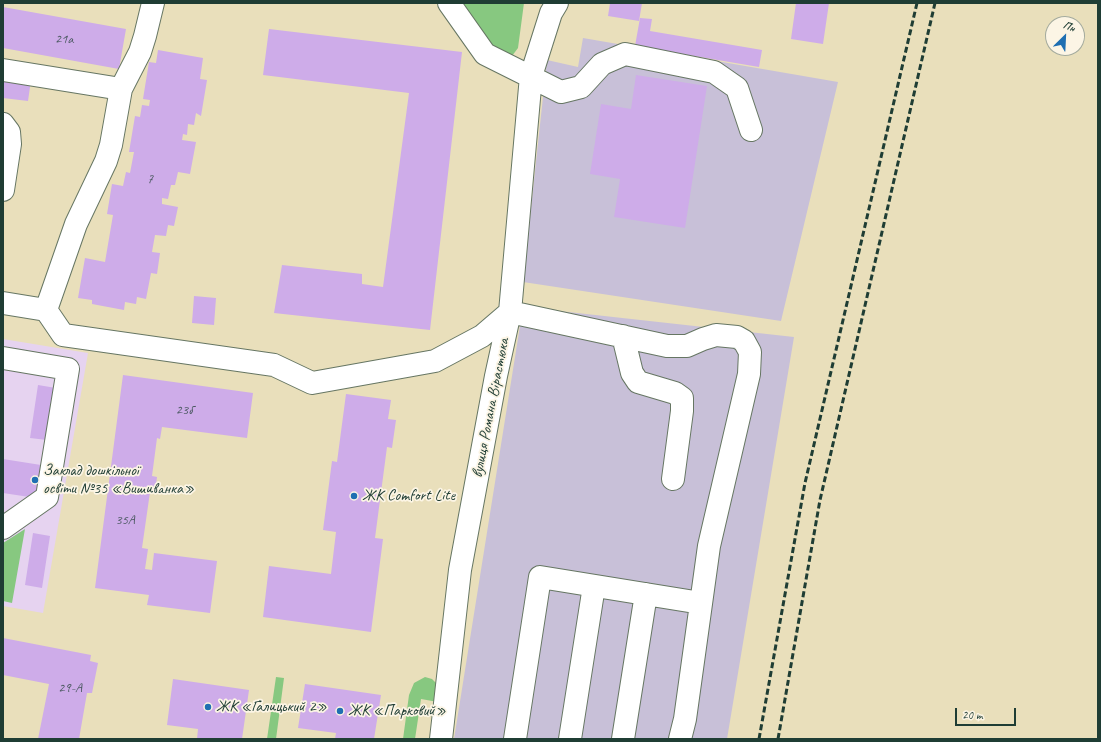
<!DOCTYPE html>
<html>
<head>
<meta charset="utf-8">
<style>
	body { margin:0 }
	#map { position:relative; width:1101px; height:742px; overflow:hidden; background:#e9dfbb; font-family:Caveat,sans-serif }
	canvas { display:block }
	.frame { position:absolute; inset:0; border:4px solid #1f3d34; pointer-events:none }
	.north { position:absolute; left:1045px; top:16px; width:40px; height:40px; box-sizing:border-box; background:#fcf5e5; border:1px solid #a4ab9e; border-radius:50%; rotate:24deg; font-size:11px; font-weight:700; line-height:16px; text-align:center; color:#1f3d34 }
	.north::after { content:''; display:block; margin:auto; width:14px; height:18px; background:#1f6fb2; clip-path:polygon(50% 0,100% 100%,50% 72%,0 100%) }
	.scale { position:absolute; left:955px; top:708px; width:61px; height:18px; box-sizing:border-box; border:2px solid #1f3d34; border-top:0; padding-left:5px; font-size:12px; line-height:14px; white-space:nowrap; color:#1f3d34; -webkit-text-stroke:3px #fcf5e5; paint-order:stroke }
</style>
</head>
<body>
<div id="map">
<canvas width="1101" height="742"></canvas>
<div class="frame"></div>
<div class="north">Пн</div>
<div class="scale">20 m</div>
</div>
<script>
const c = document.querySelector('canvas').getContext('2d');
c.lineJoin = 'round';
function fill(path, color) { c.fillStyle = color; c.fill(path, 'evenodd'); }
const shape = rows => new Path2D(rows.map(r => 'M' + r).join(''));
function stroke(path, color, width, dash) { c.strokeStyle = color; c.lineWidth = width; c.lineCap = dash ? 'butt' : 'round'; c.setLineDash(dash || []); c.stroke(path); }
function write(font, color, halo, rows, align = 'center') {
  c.font = font + ' Caveat,sans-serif'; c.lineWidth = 3.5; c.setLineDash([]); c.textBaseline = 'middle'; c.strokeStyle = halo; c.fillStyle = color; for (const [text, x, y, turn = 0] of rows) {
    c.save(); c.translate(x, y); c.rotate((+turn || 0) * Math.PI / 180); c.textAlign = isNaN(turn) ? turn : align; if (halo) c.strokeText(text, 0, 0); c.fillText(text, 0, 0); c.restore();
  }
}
const built = shape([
	[3,339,88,353,43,613,3,606]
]);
const industrial = shape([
	[583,38,838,82,781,321,523,282,547,60,578,67],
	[523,307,794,337,727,739,454,739]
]);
const green = shape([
	[462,3,524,3,518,48,512,56,491,51],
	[25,529,12,603,3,601,3,543],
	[276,677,284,678,276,739,267,739],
	[425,677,432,679,436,683,440,690,438,702,421,699,415,739,403,739,409,695,414,683]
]);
const building = shape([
	[610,3,642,3,639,21,608,16],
	[796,3,829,3,823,44,791,39],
	[3,7,126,29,119,69,3,48],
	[640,18,652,19,650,31,762,50,759,67,635,46],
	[269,29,462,52,430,330,274,313,282,265,362,274,362,284,383,287,409,93,263,75],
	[158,50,203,58,200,79,207,80,201,116,196,113,194,125,188,124,187,135,183,134,182,140,196,142,190,174,178,172,175,185,171,185,168,199,162,198,162,204,178,207,174,226,168,225,166,236,155,235,152,252,160,253,157,274,151,273,146,299,137,297,136,304,125,302,124,310,92,304,92,300,78,298,85,258,105,262,113,215,107,214,112,184,123,186,126,172,130,173,134,152,129,152,135,116,140,117,142,105,149,106,150,100,143,99,149,62,156,63],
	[3,75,31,80,28,101,3,98],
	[636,75,707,86,685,228,614,217,620,179,590,174,601,104,631,109],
	[194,296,216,298,214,325,192,323],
	[123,375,253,393,247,438,162,427,160,439,157,438,152,476,157,477,155,493,150,492,142,548,148,549,145,569,152,570,154,553,217,561,210,613,147,605,149,595,95,588],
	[38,385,56,388,47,440,30,438],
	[346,394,391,400,388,419,396,420,392,448,387,447,375,538,383,539,371,632,263,617,269,566,331,574,336,532,323,530,332,461,337,462],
	[3,459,41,465,36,498,3,493],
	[33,533,50,536,42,588,25,585],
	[3,638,91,655,90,661,98,663,92,693,87,693,79,739,38,739,49,684,3,675],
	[173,679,249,690,242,739,197,739,198,729,167,725],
	[305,684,381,695,374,739,335,739,336,733,298,728]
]);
const minor = shape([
	[449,3,485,54,561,92,581,87,602,64,625,54,714,72,737,88,751,130],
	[3,70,121,89],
	[3,124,9,132,10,144,3,190],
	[3,303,46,310,63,335,274,365,312,383,435,361,482,336,510,312,667,346,687,346,703,339,716,335,737,337,744,341,750,352,749,374,709,546,685,719,680,739],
	[46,310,76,224,106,161,111,145,121,89,140,52,145,36,153,3],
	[623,336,632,373,638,382,675,393,682,398,682,411,673,479],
	[3,358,68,369,47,497,3,528],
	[441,739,460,570,496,376,510,312,531,76,551,13,557,3],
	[515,739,540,577,701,603],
	[570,739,594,586],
	[623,739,646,594]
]);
const rail = shape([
	[759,739,805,483,917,3],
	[778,739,820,500,935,3]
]);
const markers = [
	[35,480,4,"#1f6fb2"],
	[354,496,4,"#1f6fb2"],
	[208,707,4,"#1f6fb2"],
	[340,711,4,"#1f6fb2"]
];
const numberNames = [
	["21а",64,39],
	["7",150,179],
	["23б",184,410],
	["35А",125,520],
	["29-А",70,688]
];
const streetNames = [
	["вулиця Романа Вірастюка",491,408,-79]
];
const poiNames = [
	["Заклад дошкільної",43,471],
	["освіти №35 «Вишиванка»",43,489],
	["ЖК Comfort Lite",362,496],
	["ЖК «Галицький 2»",216,707],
	["ЖК «Парковий»",348,711]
];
fill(built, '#e6d3f0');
fill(industrial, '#c8c0d8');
fill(green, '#87c880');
fill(building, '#ceace9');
stroke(minor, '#667663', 24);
stroke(minor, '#fff', 22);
stroke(rail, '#1f3d34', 3, [6, 3]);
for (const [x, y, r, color] of markers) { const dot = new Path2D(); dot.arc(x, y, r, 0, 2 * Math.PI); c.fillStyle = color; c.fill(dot); stroke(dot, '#fcf5e5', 1.5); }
write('14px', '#4b5961', null, numberNames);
write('16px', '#1f3d34', '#fcf5e5', streetNames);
write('16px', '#1f3d34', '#fcf5e5', poiNames, 'left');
</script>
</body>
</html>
